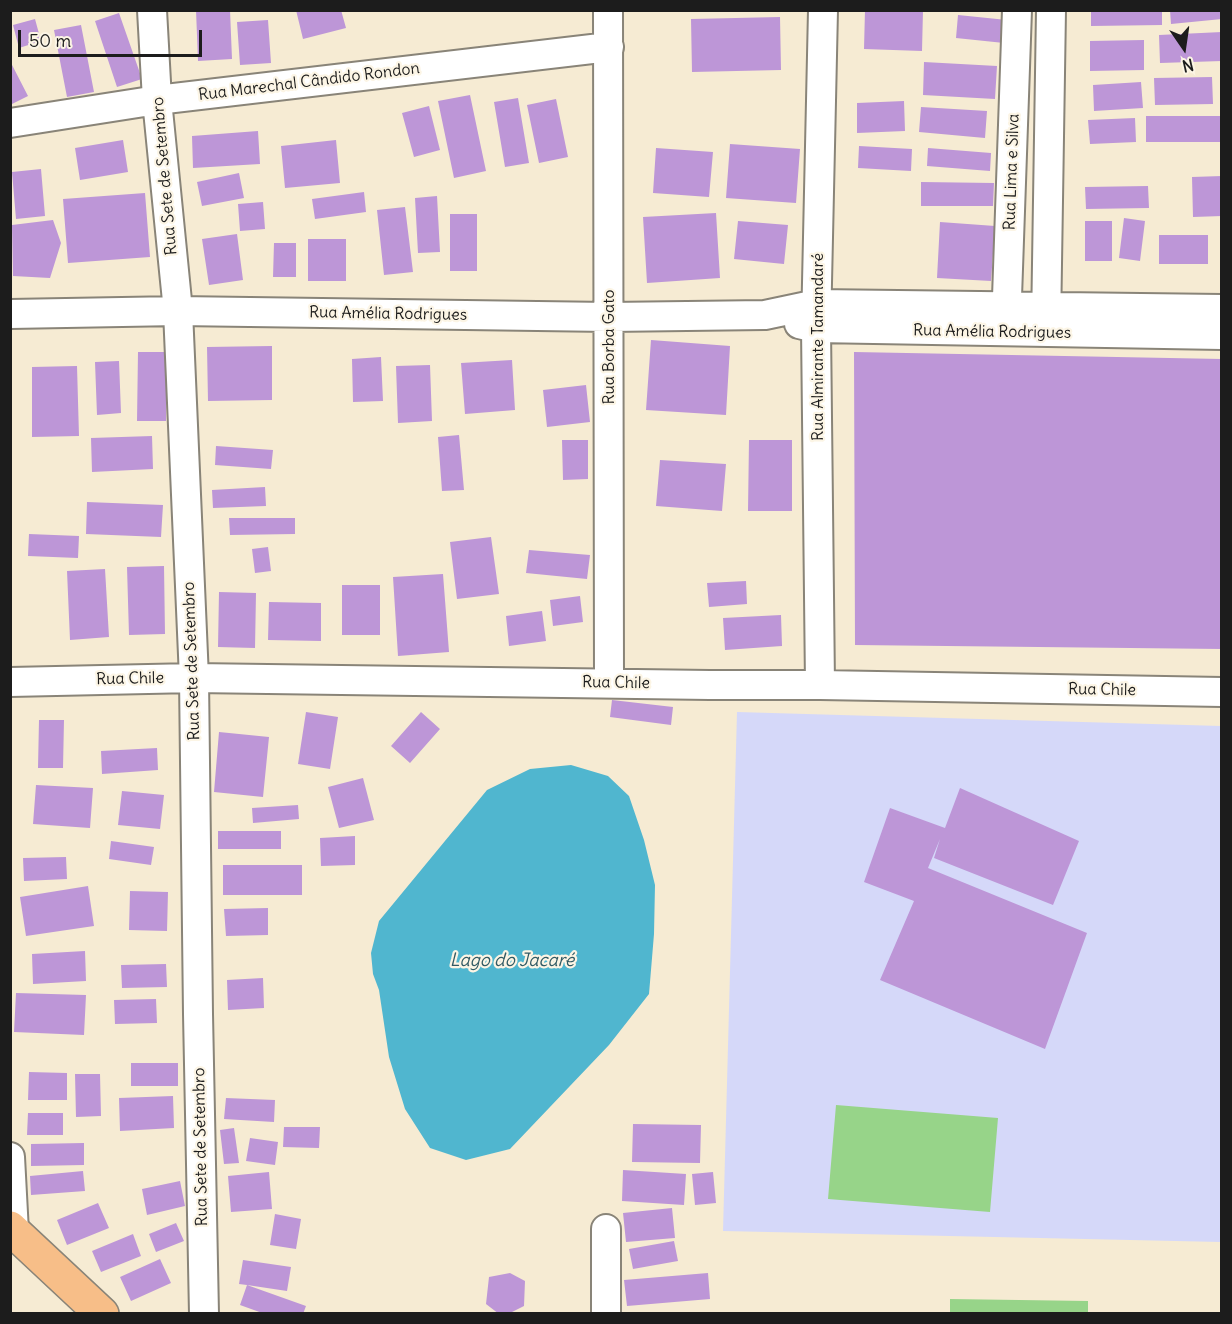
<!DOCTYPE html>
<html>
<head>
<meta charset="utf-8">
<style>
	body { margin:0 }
	#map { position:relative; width:1232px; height:1324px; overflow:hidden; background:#f6ebd3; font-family:Delius,sans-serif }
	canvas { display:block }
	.frame { position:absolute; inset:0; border:12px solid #1c1c1c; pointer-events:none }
	.north { position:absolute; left:1154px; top:18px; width:60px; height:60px; -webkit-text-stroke:4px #fcf5e5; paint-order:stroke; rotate:167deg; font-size:16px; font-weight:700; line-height:24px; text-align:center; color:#1c1c1c }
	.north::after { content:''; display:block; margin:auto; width:21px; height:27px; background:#1c1c1c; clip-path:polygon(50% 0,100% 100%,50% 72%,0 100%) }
	.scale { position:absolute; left:18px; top:30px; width:184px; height:27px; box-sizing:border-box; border:3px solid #1c1c1c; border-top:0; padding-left:8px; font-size:18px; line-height:21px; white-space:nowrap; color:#1c1c1c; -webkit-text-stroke:4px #fcf5e5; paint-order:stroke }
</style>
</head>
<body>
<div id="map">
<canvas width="1232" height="1324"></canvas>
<div class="frame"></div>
<div class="north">N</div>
<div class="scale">50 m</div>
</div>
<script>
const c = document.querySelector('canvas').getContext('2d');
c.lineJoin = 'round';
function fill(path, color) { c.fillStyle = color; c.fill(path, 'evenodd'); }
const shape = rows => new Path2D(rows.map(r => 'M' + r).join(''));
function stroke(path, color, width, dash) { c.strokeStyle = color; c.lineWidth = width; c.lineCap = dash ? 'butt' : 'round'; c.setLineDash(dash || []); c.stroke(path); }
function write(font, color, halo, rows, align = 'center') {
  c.font = font + ' Delius,sans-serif'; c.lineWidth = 4.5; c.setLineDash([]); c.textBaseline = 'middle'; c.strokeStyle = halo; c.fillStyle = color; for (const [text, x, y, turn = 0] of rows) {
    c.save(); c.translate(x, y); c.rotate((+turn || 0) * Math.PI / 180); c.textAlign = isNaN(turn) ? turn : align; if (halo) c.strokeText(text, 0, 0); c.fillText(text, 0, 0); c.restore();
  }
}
const built = shape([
	[737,712,1221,726,1221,1242,723,1231]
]);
const green = shape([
	[836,1105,998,1118,990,1212,828,1199],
	[950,1299,1088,1301,1088,1313,950,1313]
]);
const water = shape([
	[571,765,608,776,629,796,644,840,655,885,654,934,649,994,609,1045,510,1149,466,1160,430,1148,405,1109,389,1057,379,990,373,974,371,953,379,921,487,790,530,769]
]);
const building = shape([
	[196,10,230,10,232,59,198,61],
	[296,10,341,10,346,28,303,39],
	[865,10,923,10,922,51,864,49],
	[1091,10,1162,10,1162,25,1091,26],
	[1170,10,1222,10,1222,19,1171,24],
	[119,13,142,79,117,87,95,21],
	[958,15,1007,20,1004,43,956,38],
	[780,17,781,70,692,72,691,19],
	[35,19,41,41,19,48,13,25],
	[268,20,271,63,240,65,237,22],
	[81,25,94,92,67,97,54,30],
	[1222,32,1222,61,1160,63,1159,35],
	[1144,40,1144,70,1090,71,1090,41],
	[10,61,28,96,10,105],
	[924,62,997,66,995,99,923,95],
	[1212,77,1213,104,1155,105,1154,78],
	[1141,82,1143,108,1094,111,1093,85],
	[470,95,486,171,454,178,438,101],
	[518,98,529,163,505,167,494,102],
	[556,99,568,157,539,163,527,105],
	[904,101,905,131,857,133,857,103],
	[429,106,440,150,414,157,402,113],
	[921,107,987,111,985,138,919,132],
	[1146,116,1222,116,1222,142,1146,142],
	[1135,118,1136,142,1090,144,1088,120],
	[258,131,260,164,193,168,192,136],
	[123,140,128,172,80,180,75,148],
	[336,140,340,183,285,188,281,146],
	[730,144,800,149,796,203,726,198],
	[859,146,912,149,911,171,858,168],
	[656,148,713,152,709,197,653,193],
	[928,148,991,153,990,171,927,166],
	[41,169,45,216,16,219,12,172],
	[239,173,244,198,202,206,197,182],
	[1222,176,1222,216,1193,217,1192,177],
	[921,182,994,183,993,206,921,206],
	[1148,186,1149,208,1086,209,1085,187],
	[364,192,366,212,315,219,312,199],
	[145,193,150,257,68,263,63,199],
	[437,196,440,252,418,253,415,198],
	[263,202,265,229,240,231,238,204],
	[405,207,413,272,384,275,377,210],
	[716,213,720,278,647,283,643,217],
	[450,214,477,214,477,271,450,271],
	[1124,218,1145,221,1140,261,1119,258],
	[53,220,61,243,50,278,13,276,12,225],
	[738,221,788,225,784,264,734,259],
	[1085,221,1112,221,1112,261,1085,261],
	[940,222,995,226,991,281,937,278],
	[237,234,243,280,209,285,202,239],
	[1159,235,1208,235,1208,264,1159,264],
	[308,239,346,239,346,281,308,281],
	[274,243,296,243,296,277,273,277],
	[651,340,730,346,726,415,646,410],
	[272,346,272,400,208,401,207,347],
	[138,352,167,352,166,421,137,421],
	[854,352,1222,359,1222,649,855,645],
	[381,357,383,401,353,402,352,359],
	[512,360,515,410,465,414,461,363],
	[119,361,121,413,97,415,95,362],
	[430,365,432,421,398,423,396,366],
	[77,366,79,436,32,437,32,367],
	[586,385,590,422,547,427,543,390],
	[459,435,464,490,442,491,438,437],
	[152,436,153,469,92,472,91,438],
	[562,440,588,440,588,479,563,480],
	[749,440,792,440,792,511,748,511],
	[216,446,273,450,271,469,215,465],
	[660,460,726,464,722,511,656,506],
	[265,487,266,506,213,508,212,490],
	[87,502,163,505,161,537,86,534],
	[229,518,295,518,295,534,230,535],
	[29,534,79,536,78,558,28,556],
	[491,537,499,594,457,599,450,542],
	[268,547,271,571,255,573,252,549],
	[529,550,590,555,587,579,526,573],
	[164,566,165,634,129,635,127,567],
	[105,569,109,637,70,640,67,571],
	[443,574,449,652,398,656,393,577],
	[746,581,747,604,709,607,707,583],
	[342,585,380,585,380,635,342,635],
	[219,592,256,593,255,648,218,647],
	[580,596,583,622,553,626,550,600],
	[269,602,321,603,321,641,268,640],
	[542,611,546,641,509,646,506,616],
	[781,615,782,646,725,650,723,618],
	[612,700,673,707,671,725,610,717],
	[306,712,338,717,330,769,298,764],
	[421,712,440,729,410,763,391,746],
	[39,720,64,720,63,768,38,768],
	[219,732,269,737,263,797,214,792],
	[157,748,158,770,102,774,101,751],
	[363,778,374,820,339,828,328,787],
	[36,785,93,788,90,828,33,824],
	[960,788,1079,841,1053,905,934,858,940,839,928,868,1087,933,1045,1049,880,980,914,901,864,882,890,808,945,828],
	[122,791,164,795,160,829,118,825],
	[298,805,299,819,253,823,252,808],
	[218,831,281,831,281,849,218,849],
	[355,836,355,865,321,866,320,838],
	[111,841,154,847,151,865,109,859],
	[66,857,67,879,24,881,23,858],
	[223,865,302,865,302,895,223,895],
	[88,886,94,926,26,936,20,897],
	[130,891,168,892,167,931,129,930],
	[268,908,268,935,226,936,224,909],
	[85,951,86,981,33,984,32,954],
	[166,964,167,987,122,988,121,965],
	[263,978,264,1008,228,1010,227,980],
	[16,993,86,995,84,1035,14,1032],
	[156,999,157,1023,115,1024,114,1000],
	[131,1063,178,1063,178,1086,131,1086],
	[29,1072,67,1073,67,1100,28,1100],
	[75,1074,100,1074,101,1116,76,1117],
	[173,1096,174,1128,120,1131,119,1098],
	[226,1098,275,1100,274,1122,224,1119],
	[28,1113,63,1113,63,1135,27,1135],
	[633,1124,701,1125,700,1163,632,1162],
	[284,1127,320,1127,319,1148,283,1147],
	[234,1128,239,1163,224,1164,220,1130],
	[250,1138,278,1142,275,1165,246,1161],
	[84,1143,84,1165,31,1166,31,1144],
	[623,1170,686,1174,684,1205,622,1201],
	[83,1171,85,1191,31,1195,30,1176],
	[269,1172,272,1209,231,1212,228,1176],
	[713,1172,716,1203,695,1205,692,1174],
	[180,1181,185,1206,147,1215,142,1189],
	[98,1203,109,1228,67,1245,57,1220],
	[672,1208,675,1238,626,1242,623,1213],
	[275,1214,301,1219,296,1249,270,1245],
	[176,1223,184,1241,156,1252,149,1234],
	[133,1234,141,1256,101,1272,92,1251],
	[674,1241,678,1261,633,1269,629,1249],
	[160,1259,171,1283,131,1301,120,1277],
	[243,1260,291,1267,287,1291,247,1285,306,1306,303,1314,265,1314,240,1305,247,1285,239,1284],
	[510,1273,525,1281,524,1306,508,1314,499,1314,486,1304,489,1277],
	[708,1273,710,1299,627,1306,624,1280]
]);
const minor = shape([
	[152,10,157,100,178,311,194,678,198,1014,204,1314],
	[608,10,609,683],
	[10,123,157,100,609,47],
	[10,314,178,311,609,317,765,315,817,304,1222,309],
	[799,324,816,328,1222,335],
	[1006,326,1017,10],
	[1046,327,1051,10],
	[10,682,194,678,710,685,820,685,1222,692],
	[820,685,816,328,823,10],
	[10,1157,14,1232],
	[606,1314,606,1229]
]);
const primary = shape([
	[10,1228,102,1314]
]);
const streetNames = [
	["Rua Marechal Cândido Rondon",309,82,-7],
	["Rua Lima e Silva",1012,172,-88],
	["Rua Sete de Setembro",165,176,-95],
	["Rua Amélia Rodrigues",388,314,1],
	["Rua Amélia Rodrigues",992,332,1],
	["Rua Borba Gato",609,347,-90],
	["Rua Almirante Tamandaré",818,347,-90],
	["Rua Sete de Setembro",192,661,-92],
	["Rua Chile",130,679,-1],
	["Rua Chile",616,683,1],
	["Rua Chile",1102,690,1],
	["Rua Sete de Setembro",201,1147,-91]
];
const waterNames = [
	["Lago do Jacaré",512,961]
];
fill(built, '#d5d8f9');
fill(green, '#97d489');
fill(water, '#50b6cf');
fill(building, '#bd96d7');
stroke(minor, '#898478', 32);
stroke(primary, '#898478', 36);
stroke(minor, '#fff', 28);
stroke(primary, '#f7be88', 33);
write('16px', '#1c1c1c', '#fcf5e5', streetNames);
write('italic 18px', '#315a64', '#fcf5e5', waterNames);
</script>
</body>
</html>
